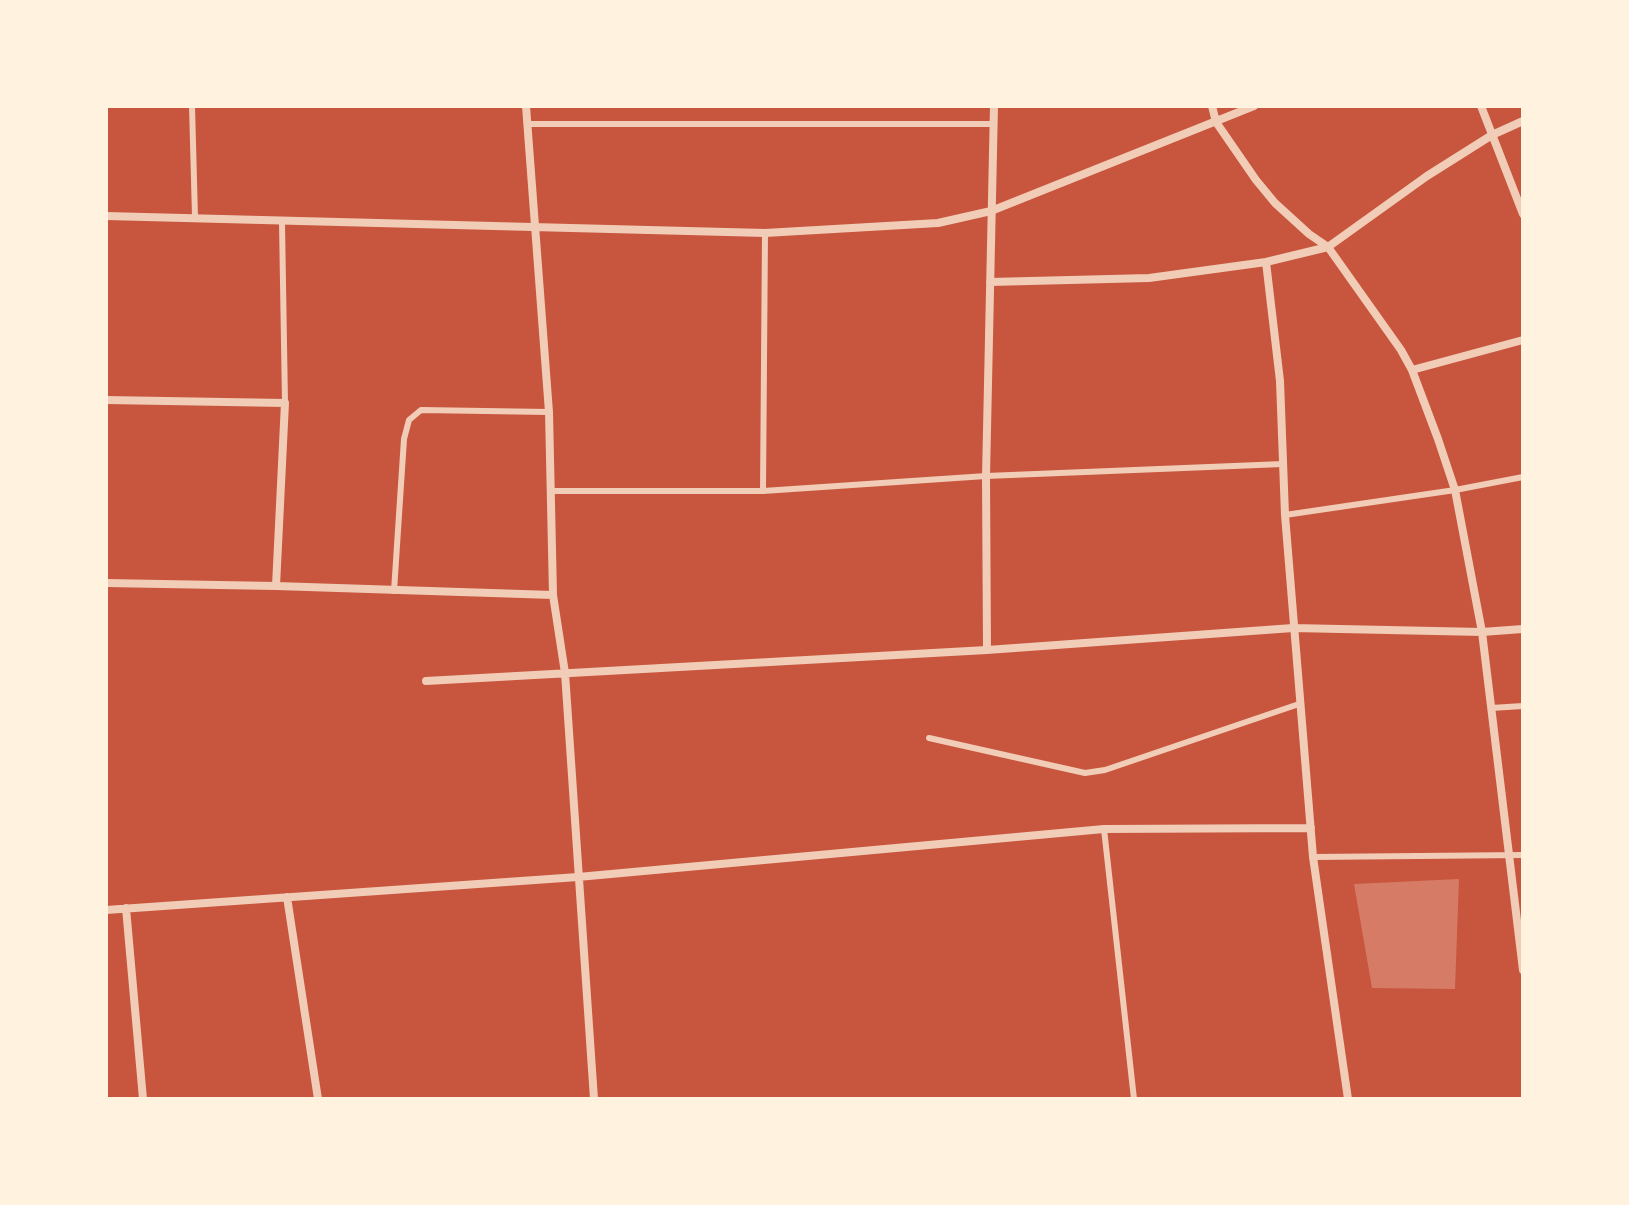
<!DOCTYPE html>
<html>
<head>
<meta charset="utf-8">
<style>
	body { margin:0 }
	#map { position:relative; width:1629px; height:1205px; overflow:hidden; background:#c8553d; font-family:Helvetica,sans-serif }
	canvas { display:block }
	.frame { position:absolute; inset:0; border:108px solid #fff3e0; pointer-events:none }
</style>
</head>
<body>
<div id="map">
<canvas width="1629" height="1205"></canvas>
<div class="frame"></div>
</div>
<script>
const c = document.querySelector('canvas').getContext('2d');
c.lineJoin = 'round';
function fill(path, color) { c.fillStyle = color; c.fill(path, 'evenodd'); }
const shape = rows => new Path2D(rows.map(r => 'M' + r).join(''));
function stroke(path, color, width, dash) { c.strokeStyle = color; c.lineWidth = width; c.lineCap = dash ? 'butt' : 'round'; c.setLineDash(dash || []); c.stroke(path); }
const building = shape([
	[1459,879,1455,989,1372,988,1354,884]
]);
const service = shape([
	[192,106,195,217],
	[528,124,993,124],
	[282,223,285,403],
	[552,491,763,491,986,476,1283,464],
	[763,491,765,233],
	[1285,515,1455,490,1523,477],
	[394,591,404,439,409,420,421,410,549,412],
	[1491,708,1523,706],
	[929,738,1085,773,1105,770,1299,704],
	[1104,829,1134,1099],
	[1313,857,1523,855]
]);
const minor = shape([
	[526,106,549,412,553,595,565,673,594,1099],
	[1212,106,1216,122,1256,180,1275,203,1309,234,1328,247,1401,350,1412,370,1438,439,1455,490,1482,632,1523,970],
	[1481,106,1523,214],
	[106,216,765,233,938,223,991,211,1254,106],
	[1266,262,1280,381,1285,515,1313,857,1348,1099],
	[990,282,1149,278,1266,262,1328,247,1427,176,1492,135,1523,121],
	[1412,370,1523,340],
	[106,400,285,403,276,586],
	[106,583,276,586,553,595],
	[987,650,986,476,994,106],
	[426,681,987,650,1293,628,1482,632,1523,629],
	[287,897,318,1099],
	[126,908,143,1099],
	[106,910,578,877,1104,829,1311,828]
]);
fill(building, '#d67c66');
stroke(service, '#f1ccb7', 6);
stroke(minor, '#f1ccb7', 8);
</script>
</body>
</html>
